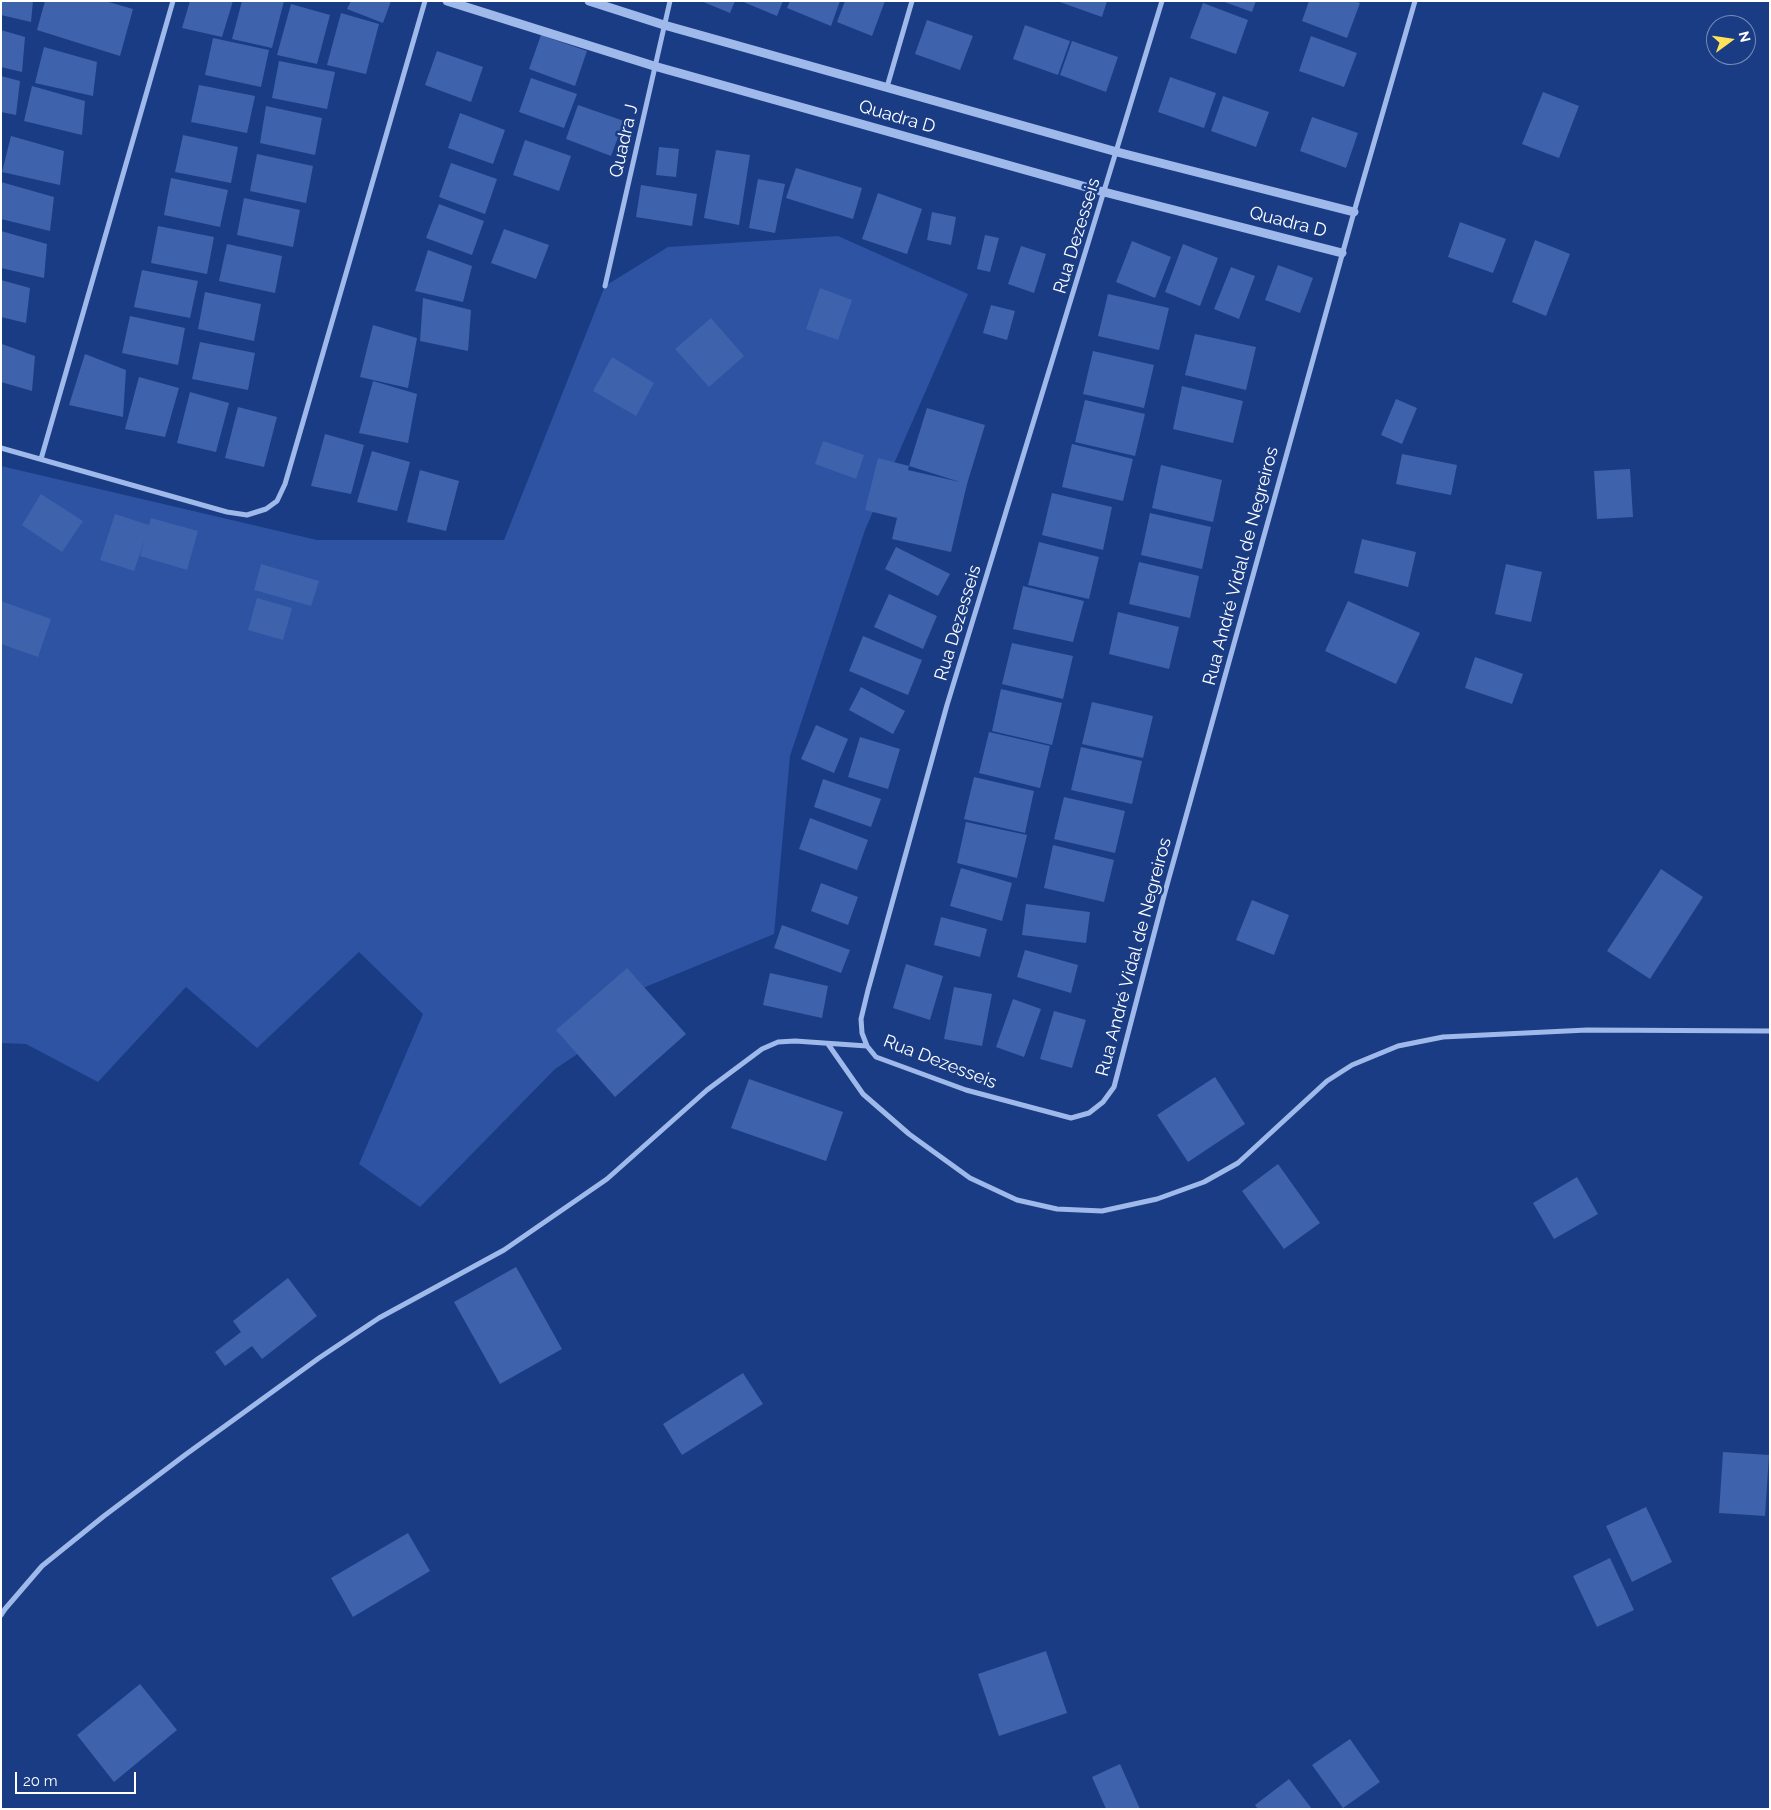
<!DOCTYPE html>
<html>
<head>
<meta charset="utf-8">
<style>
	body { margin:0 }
	#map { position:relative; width:1771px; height:1810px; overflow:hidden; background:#1a3c84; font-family:Raleway,sans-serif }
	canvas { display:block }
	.frame { position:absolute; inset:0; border:2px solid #fff; pointer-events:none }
	.north { position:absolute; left:1706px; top:15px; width:50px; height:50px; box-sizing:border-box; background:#1a3c84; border:1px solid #768ab5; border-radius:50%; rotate:76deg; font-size:14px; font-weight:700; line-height:20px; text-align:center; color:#fff }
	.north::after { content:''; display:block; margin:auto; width:18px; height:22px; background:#fee25b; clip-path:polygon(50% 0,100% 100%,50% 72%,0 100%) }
	.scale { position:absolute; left:15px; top:1772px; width:121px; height:22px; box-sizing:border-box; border:2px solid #fff; border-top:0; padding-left:6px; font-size:15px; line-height:18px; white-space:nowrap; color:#fff; -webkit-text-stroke:4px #1a3c84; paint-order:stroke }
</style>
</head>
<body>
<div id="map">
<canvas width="1771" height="1810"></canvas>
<div class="frame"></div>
<div class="north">N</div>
<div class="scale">20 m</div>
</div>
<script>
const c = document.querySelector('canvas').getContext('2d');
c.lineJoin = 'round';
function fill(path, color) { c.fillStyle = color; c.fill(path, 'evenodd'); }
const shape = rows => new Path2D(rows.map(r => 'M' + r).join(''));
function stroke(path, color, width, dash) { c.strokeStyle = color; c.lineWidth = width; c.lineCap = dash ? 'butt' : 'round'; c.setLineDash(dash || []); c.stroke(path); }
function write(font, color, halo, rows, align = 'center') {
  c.font = font + ' Raleway,sans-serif'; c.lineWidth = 5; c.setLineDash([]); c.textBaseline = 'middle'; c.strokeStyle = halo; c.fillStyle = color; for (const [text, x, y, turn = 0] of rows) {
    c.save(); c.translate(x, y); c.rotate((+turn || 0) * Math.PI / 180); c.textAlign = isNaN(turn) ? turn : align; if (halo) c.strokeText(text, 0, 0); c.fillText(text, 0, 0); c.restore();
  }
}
const green = shape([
	[838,236,968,294,865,530,790,756,774,934,638,990,603,1037,555,1069,420,1207,359,1164,423,1014,359,952,257,1048,186,987,98,1082,26,1044,1,1043,1,466,317,540,504,540,605,286,668,247]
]);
const building = shape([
	[1,1,33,1,31,22,1,15],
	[45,1,105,1,133,9,120,56,37,30],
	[190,1,233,1,222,37,182,28],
	[242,1,284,1,272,48,232,39],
	[351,1,391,1,383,23,347,9],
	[701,1,735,1,730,13],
	[741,1,783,1,777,16],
	[790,1,840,1,831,26,787,8],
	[845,1,885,1,872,36,837,22],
	[1057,1,1107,1,1102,17],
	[1222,1,1256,1,1252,12],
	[1309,1,1355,1,1360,3,1347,38,1302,21],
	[1203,3,1248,20,1236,54,1190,38],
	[291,4,330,15,317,64,277,55],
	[341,13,379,24,366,74,327,65],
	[927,20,973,36,960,70,915,54],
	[1025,25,1070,41,1058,75,1013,59],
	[1,30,25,37,22,72,1,67],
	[541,35,587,51,575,86,529,69],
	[1311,36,1357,53,1344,87,1299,71],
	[213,38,269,50,261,87,205,75],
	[1072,41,1118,57,1106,92,1060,75],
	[44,47,97,62,93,96,35,83],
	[437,51,483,67,471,102,425,85],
	[279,61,335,72,327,109,272,98],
	[1,76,20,81,16,115,1,112],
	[1170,77,1216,93,1204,128,1158,112],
	[531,78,577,94,564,128,519,112],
	[199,85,255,96,247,133,191,122],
	[32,86,85,101,82,135,24,121],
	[1543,92,1579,106,1559,158,1522,144],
	[1223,96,1269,112,1256,147,1211,131],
	[578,105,624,121,611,156,566,139],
	[266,106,322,118,315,155,260,143],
	[460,113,505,130,493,164,448,148],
	[1312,117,1358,133,1346,168,1300,151],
	[183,135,238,147,231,183,175,172],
	[11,136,64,151,60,185,2,172],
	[525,140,571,156,559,191,513,175],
	[659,147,679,149,676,177,656,175],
	[716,150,750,155,739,225,704,218],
	[257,154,313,166,306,203,250,191],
	[451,163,497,179,485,214,439,197],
	[796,168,862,188,853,219,786,198],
	[171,178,228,190,220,227,164,215],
	[758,179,785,184,775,233,749,228],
	[1,182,54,197,50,231,1,219],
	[641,185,697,194,692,226,636,217],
	[878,193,922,209,907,254,862,239],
	[244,198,300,210,293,247,237,235],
	[439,204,484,221,472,255,426,238],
	[932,212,956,217,951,245,927,240],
	[1460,222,1506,239,1493,273,1448,257],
	[158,226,214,237,207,274,151,263],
	[504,229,549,245,536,279,491,263],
	[1,231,47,244,44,278,1,268],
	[985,235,999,238,990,272,977,269],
	[1535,240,1570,254,1546,316,1512,302],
	[1132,241,1171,257,1155,298,1116,282],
	[227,244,282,256,275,293,219,281],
	[1183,244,1218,258,1200,306,1165,292],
	[1021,246,1046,254,1034,293,1008,284],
	[428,250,472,266,463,302,415,291],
	[1278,265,1313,278,1300,313,1265,300],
	[1231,267,1255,276,1239,319,1214,309],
	[142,270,198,281,190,318,134,307],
	[1,280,30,288,26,323,1,317],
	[820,288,852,300,838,340,806,329],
	[205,292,261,304,254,341,198,329],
	[1108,294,1169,308,1159,350,1098,336],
	[423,298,471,310,468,351,420,341],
	[991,305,1015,311,1007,340,983,333],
	[130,316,185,328,178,365,122,353],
	[711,318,744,356,709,387,675,349],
	[373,325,417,338,408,388,360,377],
	[1195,334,1256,347,1246,390,1185,375],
	[200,342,255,353,248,390,192,379],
	[2,344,35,356,32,391,1,382],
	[1093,351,1154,365,1144,408,1083,394],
	[85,354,126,370,123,417,69,405],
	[612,357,654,383,636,416,593,391],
	[139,377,179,388,165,437,125,429],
	[373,381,417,394,408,443,359,433],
	[1182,386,1243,401,1233,443,1173,429],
	[190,392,229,403,216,452,177,443],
	[1396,399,1417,408,1402,444,1381,435],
	[1085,400,1145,414,1135,456,1075,442],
	[238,407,277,417,264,467,225,458],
	[927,408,985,425,967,484,951,552,892,539,897,518,865,510,878,458,909,466,908,470,960,482,909,466],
	[325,434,364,445,351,494,311,486],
	[823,441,864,455,856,479,815,464],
	[1072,444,1133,459,1123,501,1062,487],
	[372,451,410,462,397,511,357,502],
	[1402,454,1457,465,1451,495,1396,484],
	[1161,465,1222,480,1213,522,1152,508],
	[1630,469,1633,517,1597,519,1594,471],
	[420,470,459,481,446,531,407,522],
	[1052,493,1112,507,1103,550,1042,535],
	[41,494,83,521,62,552,22,525],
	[1150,513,1211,527,1202,569,1141,555],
	[115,514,149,525,151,518,198,531,187,570,140,556,145,539,134,571,100,560],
	[1362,539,1416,552,1408,587,1354,573],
	[1039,542,1099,557,1089,599,1028,585],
	[896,547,950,574,938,596,885,569],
	[1139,562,1199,576,1190,618,1129,604],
	[261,564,319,581,311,606,254,590],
	[1506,564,1542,572,1531,622,1495,614],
	[1023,586,1084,601,1073,642,1013,629],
	[889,594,937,616,923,649,874,627],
	[257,598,292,608,283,640,248,630],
	[1,601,51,619,38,657,1,644],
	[1348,601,1420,633,1396,684,1325,651],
	[1118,612,1179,627,1169,669,1109,654],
	[863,636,922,660,908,695,849,671],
	[1012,643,1073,656,1063,699,1002,684],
	[1475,657,1523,674,1512,704,1465,688],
	[861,687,905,711,893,734,849,710],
	[1001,689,1062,703,1052,745,992,731],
	[1092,702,1153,716,1143,758,1082,744],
	[816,725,848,739,834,773,801,759],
	[989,732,1050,746,1040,788,979,773],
	[860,737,900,749,888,789,848,777],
	[1081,747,1142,761,1132,804,1071,790],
	[974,777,1034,791,1025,833,964,819],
	[823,779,881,799,871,827,814,807],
	[1064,797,1125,811,1115,853,1054,839],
	[810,818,868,840,857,870,799,849],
	[966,822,1027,835,1017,878,957,863],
	[1053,845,1114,860,1104,902,1044,888],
	[961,868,1012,883,1002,921,950,906],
	[1661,869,1703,897,1650,979,1607,951],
	[821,883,858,897,848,925,811,911],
	[1252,900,1289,915,1274,955,1236,940],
	[1026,904,1090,912,1086,943,1022,935],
	[941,917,987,929,980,957,934,945],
	[782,925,850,950,841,973,774,948],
	[1025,950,1078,965,1071,993,1017,977],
	[906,964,943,976,930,1020,893,1008],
	[627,968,686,1034,615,1097,556,1030],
	[770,973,828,986,822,1018,763,1005],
	[954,987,992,994,982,1046,944,1039],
	[1013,999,1041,1009,1024,1057,996,1047],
	[1054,1011,1086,1020,1072,1068,1040,1059],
	[1215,1077,1245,1124,1188,1162,1157,1115],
	[749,1079,843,1112,826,1161,731,1128],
	[1278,1164,1320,1223,1284,1249,1242,1191],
	[1577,1177,1598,1214,1554,1239,1533,1203],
	[516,1267,562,1349,500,1384,454,1302],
	[288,1278,317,1316,262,1359,252,1346,225,1366,215,1352,241,1332,233,1321],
	[743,1373,763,1404,682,1455,663,1424],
	[1723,1452,1769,1455,1765,1516,1719,1513],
	[1646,1507,1672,1562,1632,1582,1606,1526],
	[408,1533,430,1571,353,1617,331,1578],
	[1610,1558,1634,1610,1597,1627,1573,1576],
	[1046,1651,1067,1713,999,1736,978,1674],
	[140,1684,177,1730,114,1782,77,1735],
	[1350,1739,1380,1782,1343,1808,1312,1765],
	[1120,1764,1140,1809,1106,1809,1092,1777],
	[1289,1779,1312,1809,1258,1809,1255,1805]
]);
const minor = shape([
	[1162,1,947,705,868,990,861,1019,862,1033,867,1046,876,1057,966,1090,1071,1118,1089,1113,1103,1102,1114,1087,1165,892,1354,212,1415,1],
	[887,87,912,1],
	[605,286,670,1],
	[1,448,227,512,247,515,266,509,277,501,285,484,425,1],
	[41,459,173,1],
	[828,1044,863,1094,909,1134,970,1178,1017,1200,1057,1209,1102,1211,1157,1199,1204,1182,1238,1163,1327,1081,1352,1065,1398,1046,1443,1037,1587,1030,1770,1031],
	[1,1615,5,1609,42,1566,104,1516,185,1455,319,1358,379,1318,504,1250,607,1179,707,1090,762,1049,778,1042,795,1041,867,1046]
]);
const tertiary = shape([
	[447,1,654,66,1104,192,1342,253],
	[589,1,664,25,1117,152,1354,212]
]);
const streetNames = [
	["Quadra D",897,117,16],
	["Quadra J",624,141,-77],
	["Quadra D",1288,222,14],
	["Rua Dezesseis",1077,236,-73],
	["Rua André Vidal de Negreiros",1241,566,-75],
	["Rua Dezesseis",958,623,-73],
	["Rua André Vidal de Negreiros",1134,957,-75],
	["Rua Dezesseis",940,1062,21]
];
fill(green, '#2d53a2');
fill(building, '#3e62ab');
stroke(minor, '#9fb9eb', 5);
stroke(tertiary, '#9fb9eb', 9);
write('18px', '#fff', '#1a3c84', streetNames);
</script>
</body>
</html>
